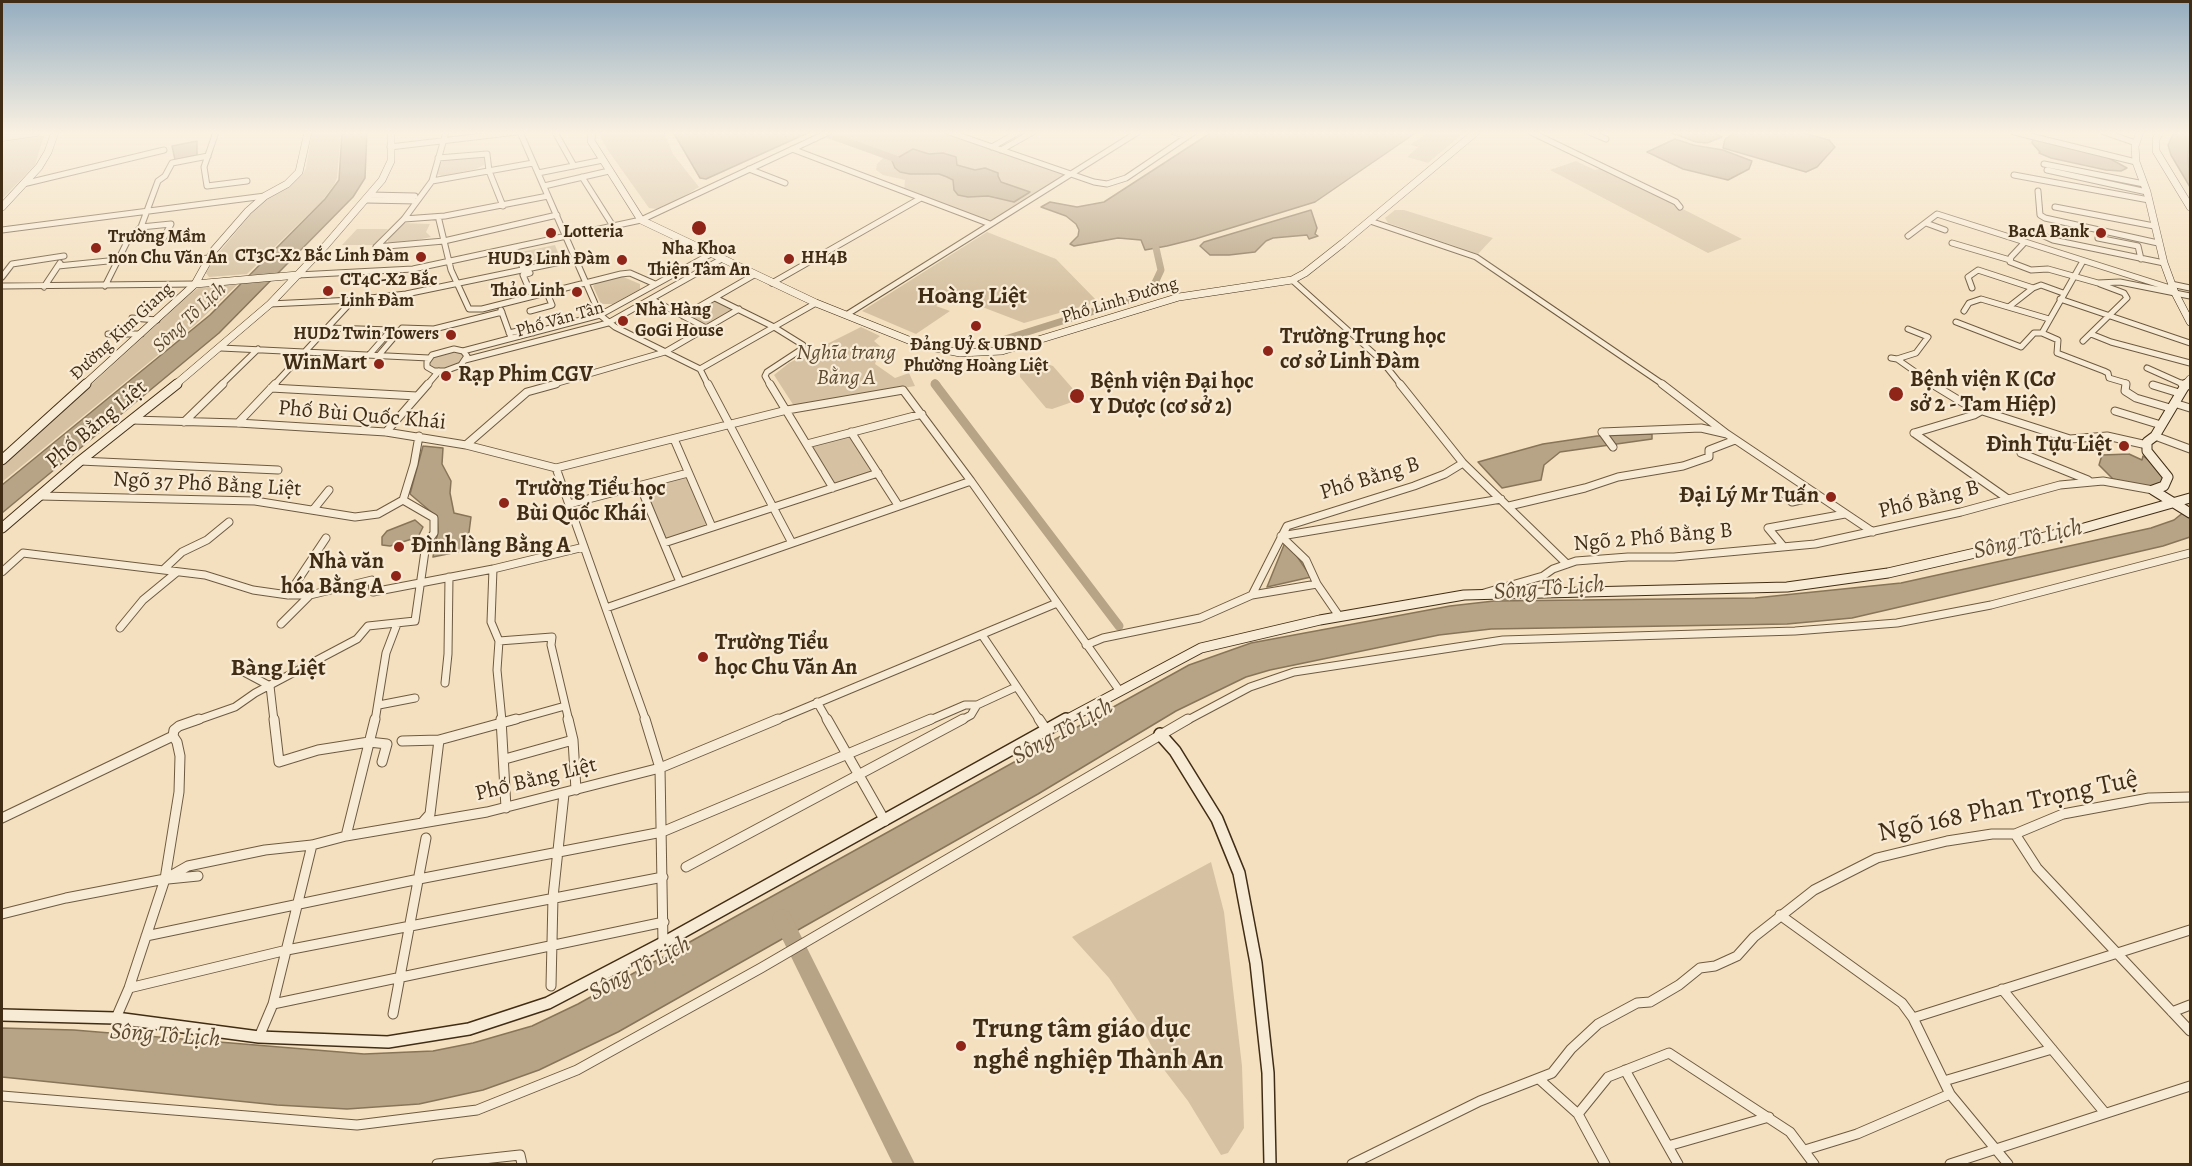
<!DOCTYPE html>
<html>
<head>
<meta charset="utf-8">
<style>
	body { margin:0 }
	#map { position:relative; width:2192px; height:1166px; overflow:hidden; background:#f4e0bf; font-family:Alegreya,serif }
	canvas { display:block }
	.frame { position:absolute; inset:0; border:3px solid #412d15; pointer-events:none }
</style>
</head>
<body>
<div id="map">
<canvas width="2192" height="1166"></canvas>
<div class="frame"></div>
</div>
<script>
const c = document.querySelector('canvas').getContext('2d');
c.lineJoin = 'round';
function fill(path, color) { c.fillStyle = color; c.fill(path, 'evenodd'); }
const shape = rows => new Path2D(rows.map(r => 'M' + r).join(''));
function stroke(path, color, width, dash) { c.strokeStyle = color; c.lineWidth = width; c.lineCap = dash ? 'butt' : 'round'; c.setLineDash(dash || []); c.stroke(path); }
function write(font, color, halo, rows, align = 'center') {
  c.font = font + ' Alegreya,serif'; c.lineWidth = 4.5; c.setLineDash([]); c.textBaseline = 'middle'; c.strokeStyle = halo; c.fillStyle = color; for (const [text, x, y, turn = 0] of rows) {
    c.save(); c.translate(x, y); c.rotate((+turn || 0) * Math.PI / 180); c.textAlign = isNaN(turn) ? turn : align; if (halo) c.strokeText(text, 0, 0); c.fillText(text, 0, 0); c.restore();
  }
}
const green = shape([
	[312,132,341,132,337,178,334,185,322,201,247,274,209,277,206,273,216,256,261,202,284,190,303,174,306,168],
	[601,132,664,132,673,154,699,187,675,202,657,209,649,208,607,149,600,136],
	[829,132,947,132,1068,176,990,224,904,191,905,180,883,175,876,170,877,164,884,157,822,135],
	[1429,132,1465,132,1428,163,1407,157,1418,147,1410,145],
	[36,135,44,136,35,165,2,199,2,141],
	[484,157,484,165,476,169,442,176,437,174,440,163,446,159],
	[1576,161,1595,170,1602,168,1742,239,1708,253,1550,170],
	[1395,210,1404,210,1493,238,1478,254,1388,223,1385,218],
	[403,223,430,224,426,232,431,237,408,242,388,242,388,240],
	[357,229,388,229,374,245,342,245],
	[987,232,1056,259,1098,302,1024,323,951,295,936,306,950,311,916,334,862,311],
	[555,245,560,258,525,266,521,252],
	[621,276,640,284,640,289,613,304,601,304,593,286,599,281],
	[226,285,237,285,195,325,2,482,2,466,188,296,198,288],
	[715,298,739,309,706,328,683,316],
	[861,327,880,336,874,341,881,347,875,364,895,378,909,373,915,386,794,406,774,375,789,363],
	[459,350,466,358,450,369,430,369,429,358],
	[1047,364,1053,366,1080,397,1078,400,1052,409,1046,408,1020,377,1020,373],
	[851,432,878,473,833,488,807,444],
	[688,473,712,527,664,543,640,486],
	[1211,862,1224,912,1242,1066,1244,1128,1228,1153,1221,1155,1188,1101,1165,1071,1139,1023,1109,978,1072,937]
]);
const water = shape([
	[342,132,367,132,365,178,353,197,219,333,2,513,2,485,210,315,325,199,339,180,342,132],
	[673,132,810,132,706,179,700,178,673,132],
	[1212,132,1417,132,1315,202,1195,239,1167,246,1145,250,1141,240,1118,238,1074,246,1070,244,1078,236,1079,230,1076,224,1066,216,1041,207,1050,202,1077,207,1104,202,1212,132],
	[1669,132,1712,132,1722,137,1707,143,1696,142,1669,132],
	[1735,132,1800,132,1829,140,1835,147,1817,167,1806,172,1723,148,1725,139,1735,132],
	[2174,132,2190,132,2188,155,2190,187,2171,155,2168,145,2174,132],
	[1675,139,1693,145,1723,150,1752,161,1749,169,1728,180,1683,169,1647,152,1675,139],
	[2033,139,2105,156,2127,168,2121,171,2106,170,2051,158,2039,153,2040,152,2032,143,2033,139],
	[197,141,197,155,175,160,172,146,197,141],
	[913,149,929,154,943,153,956,157,957,165,975,170,985,168,998,173,998,176,1001,182,1030,192,1014,202,988,196,968,197,958,195,954,190,953,180,947,177,939,174,910,174,900,172,895,168,892,161,913,149],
	[1311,210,1317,228,1315,234,1318,236,1309,239,1307,235,1273,238,1266,241,1255,252,1229,255,1210,255,1200,246,1204,242,1311,210],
	[1652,434,1652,439,1560,452,1544,465,1541,480,1502,488,1478,462,1543,444,1597,436,1652,434],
	[423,446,443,448,442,464,451,481,450,493,454,513,471,517,468,540,462,551,433,557,438,531,437,517,410,494,423,446],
	[2129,454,2142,460,2143,456,2153,463,2166,482,2150,488,2113,479,2099,465,2102,455,2129,454],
	[2190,507,2190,537,2163,546,1852,618,1787,624,1491,629,1439,635,1270,670,1246,677,1176,711,1038,794,618,1032,539,1070,483,1090,419,1104,347,1109,277,1105,2,1077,2,1028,74,1030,364,1054,433,1051,473,1043,532,1026,578,1004,1189,665,1251,643,1450,606,1494,601,1755,598,1901,583,2151,528,2174,520,2190,507],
	[415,520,423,527,418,537,390,546,382,545,382,537,387,531,415,520],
	[1286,540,1311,577,1267,587,1286,540]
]);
const canalFar1 = shape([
	[829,135,896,159],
	[1002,340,1139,297,1154,285,1161,270,1156,248],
	[935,383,937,385]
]);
const canal = shape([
	[935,384,1119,626]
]);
const river = shape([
	[782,909,789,912,915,1164,893,1164,772,918,775,912,782,909]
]);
const streetFar2 = shape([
	[216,132,204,167,207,186,247,181],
	[520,132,600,315,615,327,700,369,708,385],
	[555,132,574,166],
	[949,132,1094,182,1107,184,1126,178,1194,132],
	[1174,132,1188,136],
	[1531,132,1676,202,1680,207],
	[1589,132,1606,139],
	[2014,132,2136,162],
	[2104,132,2136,143],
	[390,147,517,132],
	[992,147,1018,132],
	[792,149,990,224],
	[1001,150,1033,132],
	[438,158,487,154,489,171,503,206],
	[2044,164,2144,184],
	[749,169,785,183],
	[2047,170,2147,192],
	[538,173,603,160],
	[2014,175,2149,200],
	[582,177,613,226],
	[432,181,533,163],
	[23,184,164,150],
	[544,186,609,171],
	[2038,191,2040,215,2045,218,2158,243],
	[370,195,415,196],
	[366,200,417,201],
	[2055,207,2154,226],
	[404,219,445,216,548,196],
	[439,220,451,270,469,309,482,309,621,274,630,273,655,284],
	[1370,221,1476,257,1664,385],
	[1926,223,1945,230],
	[141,227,171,224,161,243],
	[2,230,265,196],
	[2042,235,2053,240,2164,263],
	[1908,236,1937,214,2173,289],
	[2098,238,2138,246,2141,259],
	[2025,242,2011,257,2010,262,2031,270,2048,269,2098,283,2120,282,2190,296],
	[1952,243,2010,260],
	[376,247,444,241,557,215],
	[376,247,404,219,432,181,446,132],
	[515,248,524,271],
	[191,260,209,258],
	[58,266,118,260],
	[530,273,523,275,532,296],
	[298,275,413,269,641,220,829,132],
	[2,277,12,264,64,256],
	[1292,280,1381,360,1401,385],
	[772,283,921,198],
	[2171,284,2190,288],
	[2,286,195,284],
	[105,286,127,242,141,227,158,181,165,176,172,163,208,156],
	[44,287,60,263],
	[1972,288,1968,277,1978,270,2033,288],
	[715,298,774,327,803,345,802,349,767,372,765,376,770,385],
	[651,299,706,328],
	[2060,299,2190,343],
	[270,304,353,300,406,294,575,259],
	[2010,306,2033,288,2041,285,2063,293],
	[501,310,510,335],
	[530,311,552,305,547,293],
	[1964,311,1969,303,1981,299,2049,319],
	[846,315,1138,132],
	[683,316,754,275],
	[132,318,157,320],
	[1956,322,2021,347,2034,333,2042,333,2083,261],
	[328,328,391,330],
	[509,333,531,328,533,333],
	[2042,333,2058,340,2057,353,2104,371,2108,373,2109,378,2126,383,2126,385],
	[108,334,141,334],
	[2091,334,2111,342,2190,363],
	[2083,341,2127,298,2124,293,2100,284],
	[221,348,429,358],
	[454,349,463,351,467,356,461,365,445,371,434,371,427,367,427,362,432,355,454,349],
	[463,351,600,315,709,255],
	[369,355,391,330],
	[379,355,402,328,434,329,502,312],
	[1891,358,1897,359,1934,385],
	[1897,359,1916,353,1928,337,1908,329],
	[465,360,608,323,720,260],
	[2147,368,2185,385],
	[700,369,816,303],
	[221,385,258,349],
	[274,385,353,300],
	[427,385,439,371],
	[551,385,665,352,739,309]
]);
const streetFar1 = shape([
	[708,384,792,543],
	[770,384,833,488],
	[1400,384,1463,463,1567,564],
	[1662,384,1727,434],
	[1932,384,1970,407,2070,439,2107,436,2147,445],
	[2126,384,2125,391,2136,398,2170,408],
	[2182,384,2187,386],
	[2153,385,2179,393],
	[271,388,417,396],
	[2174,403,2190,408],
	[2115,411,2161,425],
	[131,420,238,423,386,432,466,445,556,468,787,410,903,390,971,481,1119,690],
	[184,422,223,384],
	[238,423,275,384],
	[386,432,428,384],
	[851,432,898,505],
	[1602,432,1701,428,1727,434,1873,532],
	[1602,432,1613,447],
	[1914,433,2008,499],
	[1914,433,1974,415,1983,410],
	[2155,436,2190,449],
	[674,439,712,527],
	[807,444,922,414],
	[466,445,527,392,556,384],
	[2021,453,2088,480],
	[80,461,278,470],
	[556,468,646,721],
	[640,486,680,582],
	[1781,491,1792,502,1818,496],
	[40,496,255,501,355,517,378,514,403,500],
	[569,504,688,473],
	[1509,506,1585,488,1618,477,1683,466,1709,457,1709,450,1735,440],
	[313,510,329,490],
	[1281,536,1501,499],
	[1281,536,1306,560,1317,584,1339,616],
	[664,543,878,473],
	[1783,546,1768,528,1845,514],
	[164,569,182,552,207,540,229,522],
	[493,569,491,622,499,641,497,670,502,721],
	[2,572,23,553,205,575,253,590,288,595,310,595,372,580,373,592,493,569,584,547],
	[1484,593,1543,576,1553,569,1576,561,1628,557,1674,557,1815,544,1961,512,2060,485,2103,481,2153,490],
	[288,595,326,538],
	[1252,595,1317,584],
	[606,608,971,481],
	[281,624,310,595],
	[120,628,143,600,177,572],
	[982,635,1040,721],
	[499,641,552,637,551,645,569,721],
	[1086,645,1103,638,1200,618,1252,595,1287,526,1414,486,1445,474,1463,463],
	[238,669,270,686],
	[445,683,448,654,449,577],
	[270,686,274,721],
	[817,702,828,721],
	[379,705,415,698],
	[195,721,235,707,255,693,357,639,368,626,415,621,426,544,434,533,434,518,403,500,414,464,419,436],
	[375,721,386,653,397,624],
	[511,721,565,706],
	[774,721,1057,603],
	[928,721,965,705,977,705,1016,687],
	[960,721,971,715,977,705],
	[1186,721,1250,687,1294,672,1503,640,1795,631,1897,623,1991,605,2190,553]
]);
const street = shape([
	[274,719,279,762,318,750,369,742,387,744,382,762],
	[501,719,506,808],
	[568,719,573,740,576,790],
	[645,719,660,768,663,943],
	[827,719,885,821],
	[1039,719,1047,731],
	[173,736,174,730,179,726,199,719],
	[402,741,439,740,516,719],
	[505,759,573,740],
	[2,818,173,736,177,742,180,756,179,792,165,879,129,988,116,1018],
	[422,823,430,814,439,740],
	[2015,834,2037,868,2190,1031],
	[346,836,375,719],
	[686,867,963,719],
	[168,879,198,876],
	[2,914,66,898,165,879,188,866,265,850,312,845,346,836,487,812,660,768,778,719],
	[1780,915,1902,1003,1913,1018,1950,1094,2008,1164],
	[146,936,419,879,662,832,931,719],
	[551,986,553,897,564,794],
	[129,988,287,950,663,877],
	[2002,989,2105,1113],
	[273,1004,664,922],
	[2172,1012,2190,1005],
	[393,1014,426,838],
	[1913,1018,2190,930],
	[259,1037,273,1004,312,845],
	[1625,1070,1678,1164],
	[1539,1079,1578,1114,1605,1164],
	[1944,1081,2052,1049],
	[2,1096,357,1125,477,1110,577,1070,761,968,1188,719],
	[1578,1114,1608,1077,1669,1053,1790,1132,1814,1164],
	[1668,1146,1769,1117],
	[1805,1150,1857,1134,1950,1094],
	[437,1164,520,1155,522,1164],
	[1352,1164,1480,1101,1552,1073,1571,1049,1598,1024,1637,1003,1650,1002,1679,985,1700,968,1715,966,1737,956,1754,937,1814,890,1877,858,1947,841,1992,834,2015,834,2063,814,2149,798,2190,797],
	[1950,1164,2190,1086]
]);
const secondaryFar2 = shape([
	[592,132,591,141,641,220,816,303,921,345,960,353,1002,351,1179,297,1292,280,1305,273,1343,243,1476,132],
	[2140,132,2135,146,2136,162,2147,192,2164,263,2175,293,2190,322],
	[2160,132,2156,139,2156,151,2190,207],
	[2,207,39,167,48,152,55,132],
	[195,284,298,275],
	[84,385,195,284,214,250,248,211,265,196,287,184,299,172,308,132],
	[175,385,270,304,326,245,382,180,391,161,391,132],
	[2185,385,2190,379]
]);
const secondaryFar1 = shape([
	[2,460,86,384],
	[2153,490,2164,486,2168,477,2147,451,2147,442,2155,436,2186,384],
	[2153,490,2190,513],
	[2,528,80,461,177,384],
	[1064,721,1201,648,1320,620,1464,595,1787,587,1888,573,2084,528,2190,498]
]);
const secondary = shape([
	[1160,734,1175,751,1217,819,1239,873,1256,963,1268,1073,1270,1164],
	[2,1015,116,1018,259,1037,388,1042,469,1029,548,1003,663,943,1066,719]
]);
const primary = shape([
	[2,137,36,132]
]);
const highway = shape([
	[2,132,12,132,2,135,2,132]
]);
const markers = [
	[699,228,8,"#8f2418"],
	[551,233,6,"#8f2418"],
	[2101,233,6,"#8f2418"],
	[96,248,6,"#8f2418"],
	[421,257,6,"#8f2418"],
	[789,259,6,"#8f2418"],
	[622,260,6,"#8f2418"],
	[328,291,6,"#8f2418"],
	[577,292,6,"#8f2418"],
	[623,321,6,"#8f2418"],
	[976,326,6,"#8f2418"],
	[451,335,6,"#8f2418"],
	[1268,351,6,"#8f2418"],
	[379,364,6,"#8f2418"],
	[446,376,6,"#8f2418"],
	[1896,394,8,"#8f2418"],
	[1077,396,8,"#8f2418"],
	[2124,446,6,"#8f2418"],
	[1831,497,6,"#8f2418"],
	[504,503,6,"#8f2418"],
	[399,547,6,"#8f2418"],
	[396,576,6,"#8f2418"],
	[703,657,6,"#8f2418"],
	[961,1046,6,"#8f2418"]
];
const farPoinames = [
	["Lotteria",563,233],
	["BacA Bank",2089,233,"right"],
	["Trường Mầm",108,238],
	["non Chu Văn An",108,259],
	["Nha Khoa",699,250,"center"],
	["Thiện Tâm An",699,271,"center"],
	["CT3C-X2 Bắc Linh Đàm",409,257,"right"],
	["HH4B",801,259],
	["HUD3 Linh Đàm",610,260,"right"],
	["CT4C-X2 Bắc",340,281],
	["Linh Đàm",340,302],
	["Thảo Linh",565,292,"right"],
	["Nhà Hàng",635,311],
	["GoGi House",635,332],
	["HUD2 Twin Towers",439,335,"right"],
	["Đảng Uỷ & UBND",976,346,"center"],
	["Phường Hoàng Liệt",976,367,"center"]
];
const farStreetnames = [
	["Phố Linh Đường",1120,301,-17],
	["Phố Văn Tân",560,320,-16],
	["Đường Kim Giang",122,332,-43]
];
const farWaternames = [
	["Sông Tô Lịch",190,318,-43]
];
const poiNames = [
	["Trường Trung học",1280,338],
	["cơ sở Linh Đàm",1280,363],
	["WinMart",367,364,"right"],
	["Rạp Phim CGV",458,376],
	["Bệnh viện K (Cơ",1910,381],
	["sở 2 - Tam Hiệp)",1910,406],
	["Bệnh viện Đại học",1090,383],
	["Y Dược (cơ sở 2)",1090,408],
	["Đình Tựu Liệt",2112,446,"right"],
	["Trường Tiểu học",516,490],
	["Bùi Quốc Khái",516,515],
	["Đại Lý Mr Tuấn",1819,497,"right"],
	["Đình làng Bằng A",411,547],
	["Nhà văn",384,563,"right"],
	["hóa Bằng A",384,588,"right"],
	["Trường Tiểu",715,644],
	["học Chu Văn An",715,669]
];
const parkNames = [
	["Nghĩa trang",846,354],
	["Bằng A",846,379]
];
const streetNames = [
	["Phố Bùi Quốc Khái",362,416,5],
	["Phố Bằng Liệt",97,425,-40],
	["Phố Bằng B",1370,479,-17],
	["Ngõ 37 Phố Bằng Liệt",207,485,3],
	["Phố Bằng B",1929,500,-14],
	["Ngõ 2 Phố Bằng B",1653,538,-5],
	["Phố Bằng Liệt",536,780,-14]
];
const farDistrictnames = [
	["Hoàng Liệt",972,297]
];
const waterNames = [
	["Sông Tô Lịch",2028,540,-13],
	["Sông Tô Lịch",1549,589,-4],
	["Sông Tô Lịch",1063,732,-29],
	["Sông Tô Lịch",640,969,-28],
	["Sông Tô Lịch",165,1036,4]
];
const neighbourhoodNames = [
	["Bàng Liệt",278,669]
];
const nearStreetnames = [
	["Ngõ 168 Phan Trọng Tuệ",2008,807,-12]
];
const nearPoinames = [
	["Trung tâm giáo dục",973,1030],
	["nghề nghiệp Thành An",973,1061]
];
fill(green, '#d6c2a2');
fill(water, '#b7a385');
stroke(water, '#887458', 1.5);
stroke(canalFar1, '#b7a385', 7);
stroke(canal, '#b7a385', 9);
fill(river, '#b7a385');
stroke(streetFar2, '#6e5a40', 7);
stroke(streetFar1, '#6e5a40', 9);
stroke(street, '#6e5a40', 11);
stroke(secondaryFar2, '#412d15', 8);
stroke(secondaryFar1, '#412d15', 11);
stroke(secondary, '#412d15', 14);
stroke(primary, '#412d15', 9);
stroke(highway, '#412d15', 2);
stroke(streetFar2, '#f8ebd5', 5);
stroke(streetFar1, '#f8ebd5', 7);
stroke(street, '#f8ebd5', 9);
stroke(secondaryFar2, '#f8ebd5', 7);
stroke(secondaryFar1, '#f8ebd5', 9);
stroke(secondary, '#f8ebd5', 11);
stroke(primary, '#f4e0bf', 8);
fill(highway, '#f4e0bf');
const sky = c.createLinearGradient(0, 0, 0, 295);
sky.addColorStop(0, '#94adc0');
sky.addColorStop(0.45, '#faf1e2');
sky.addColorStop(1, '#faf1e200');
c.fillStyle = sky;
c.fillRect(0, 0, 2192, 295);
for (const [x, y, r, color] of markers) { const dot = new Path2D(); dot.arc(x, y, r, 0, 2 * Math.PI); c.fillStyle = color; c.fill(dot); stroke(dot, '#f8ebd5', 2); }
write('bold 18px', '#412d15', '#f8ebd5', farPoinames, 'left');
write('18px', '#412d15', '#f8ebd5', farStreetnames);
write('italic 20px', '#5e4a31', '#f8ebd5', farWaternames);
write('bold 22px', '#412d15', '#f8ebd5', poiNames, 'left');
write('italic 22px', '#5f4b31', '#f8ebd5', parkNames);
write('22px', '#412d15', '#f8ebd5', streetNames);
write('bold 24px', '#412d15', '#f8ebd5', farDistrictnames);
write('italic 24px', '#5e4a31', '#f8ebd5', waterNames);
write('bold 24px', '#412d15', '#f8ebd5', neighbourhoodNames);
write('27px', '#412d15', '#f8ebd5', nearStreetnames);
write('bold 27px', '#412d15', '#f8ebd5', nearPoinames, 'left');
</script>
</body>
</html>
